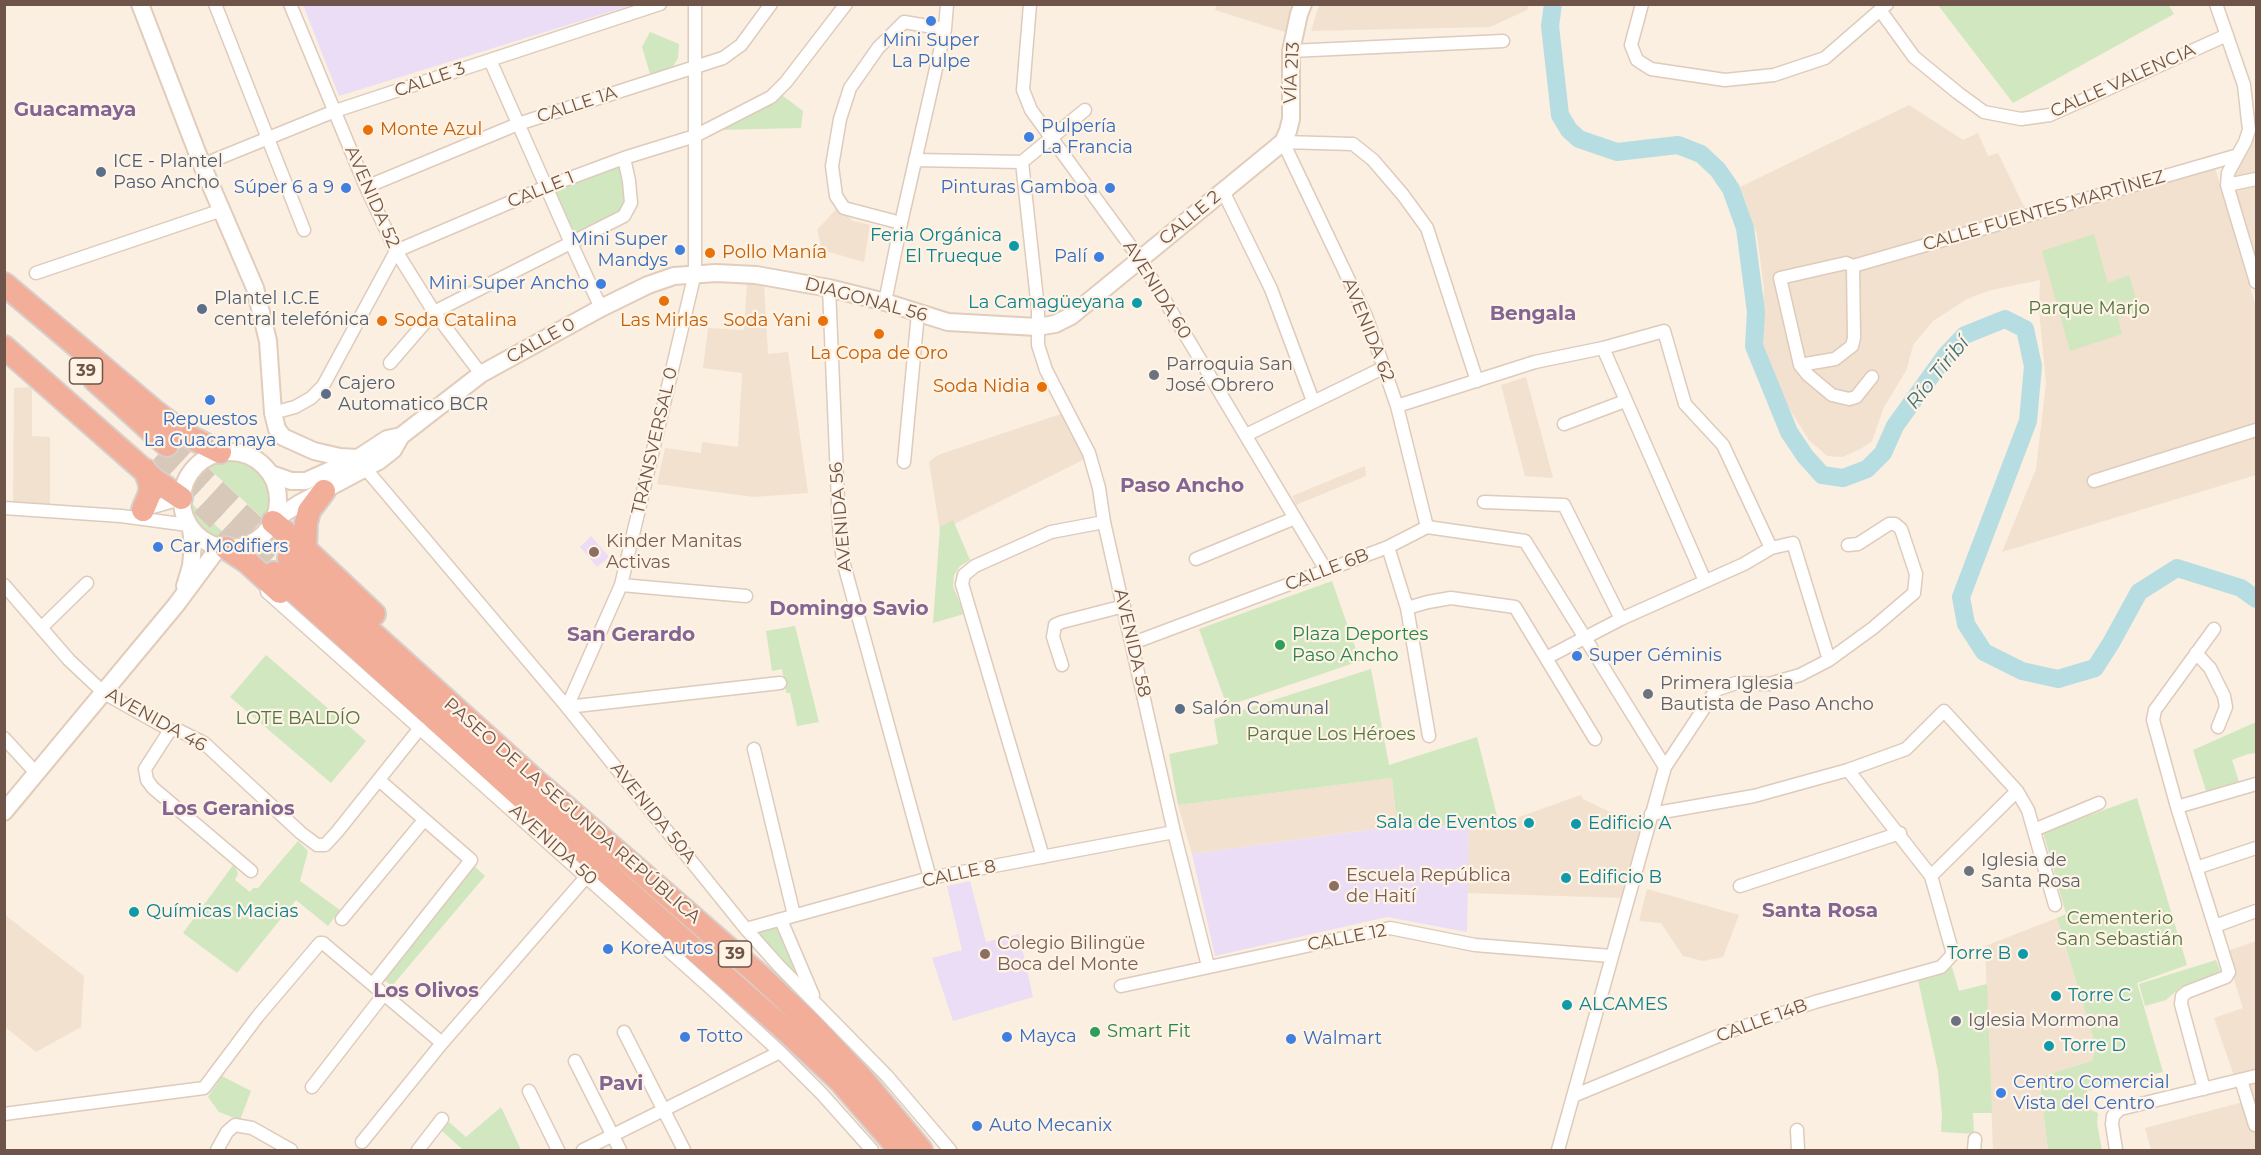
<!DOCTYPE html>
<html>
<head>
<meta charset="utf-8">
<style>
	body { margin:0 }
	#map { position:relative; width:2261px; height:1155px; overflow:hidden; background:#faefe0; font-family:Montserrat,sans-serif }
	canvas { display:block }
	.frame { position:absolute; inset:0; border:6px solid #6f5549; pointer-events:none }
</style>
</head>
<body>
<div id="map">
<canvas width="2261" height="1155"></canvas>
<div class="frame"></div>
</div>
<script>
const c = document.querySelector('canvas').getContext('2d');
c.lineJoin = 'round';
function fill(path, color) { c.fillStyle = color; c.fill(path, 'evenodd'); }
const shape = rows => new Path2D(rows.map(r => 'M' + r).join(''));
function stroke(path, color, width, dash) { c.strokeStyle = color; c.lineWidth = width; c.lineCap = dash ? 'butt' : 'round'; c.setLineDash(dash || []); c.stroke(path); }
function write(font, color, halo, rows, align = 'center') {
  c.font = font + ' Montserrat,sans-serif'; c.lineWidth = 4.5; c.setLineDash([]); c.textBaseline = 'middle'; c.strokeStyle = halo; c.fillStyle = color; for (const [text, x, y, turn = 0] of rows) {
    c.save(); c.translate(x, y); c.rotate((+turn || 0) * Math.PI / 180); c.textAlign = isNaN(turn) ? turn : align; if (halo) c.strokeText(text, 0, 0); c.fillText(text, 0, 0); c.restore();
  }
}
const residential = shape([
	[1217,5,1296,5,1288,33,1215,10],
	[1319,5,1319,4,1529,5,1527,10,1490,27,1311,31],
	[1909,105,1963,140,1978,133,1988,156,1998,153,2030,219,2215,167,2256,307,2256,475,2002,552,2036,469,2046,383,2039,310,2040,280,1991,290,1967,299,1933,321,1913,345,1907,369,1884,407,1872,441,1862,448,1843,457,1827,456,1809,440,1790,410,1759,351,1764,289,1757,235,1740,187],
	[2256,138,2256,268,2234,195,2235,168,2242,154,2253,139],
	[838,207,853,221,870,225,864,262,822,250,817,230],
	[747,283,764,284,768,354,788,352,808,493,754,497,657,484,665,448,701,453,702,442,738,447,742,373,703,368,708,328,744,330],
	[1526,377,1553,478,1525,476,1501,385],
	[32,387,32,436,50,437,50,505,13,502,14,388],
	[1061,414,1085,459,940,531,929,462,938,455],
	[1365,466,1366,476,1296,505,1292,496],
	[1392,778,1397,826,1192,854,1178,805],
	[1581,795,1583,799,1610,812,1646,820,1625,898,1467,893,1469,824,1499,824],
	[1647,889,1739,915,1723,957,1703,961,1683,956,1661,923,1639,921],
	[5,915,84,976,81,1027,36,1052,5,1027],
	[2057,918,2096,1047,2092,1061,2039,1077,2048,1150,1993,1150,1985,946],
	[2256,941,2256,1150,2151,1150,2145,1128,2243,1102,2214,1018,2243,1008,2225,952]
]);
const education = shape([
	[303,5,632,5,339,96],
	[591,536,609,557,597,567,580,547],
	[1469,824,1467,932,1387,917,1215,956,1192,854,1397,826],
	[970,881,986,942,1019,934,1033,997,953,1021,932,958,962,950,947,886]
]);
const green = shape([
	[2168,4,2174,14,2013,103,1938,5],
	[650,32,679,44,678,58,672,68,650,74,642,47],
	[779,93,803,111,801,128,719,130,716,127,749,116,763,108],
	[622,164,626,203,624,211,573,237,552,187],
	[2094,234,2108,283,2129,275,2140,311,2118,318,2122,334,2070,351,2042,251],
	[228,457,244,459,255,464,268,478,274,497,267,522,206,466],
	[188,500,234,542,216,540,201,531,190,515],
	[953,520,970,560,960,566,954,575,953,586,964,614,933,623,940,527],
	[1332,581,1360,661,1227,706,1199,629],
	[795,626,819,722,797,726,790,693,786,693,782,669,772,671,766,631],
	[266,655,366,741,331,783,230,697],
	[1371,669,1389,765,1477,737,1499,824,1397,826,1392,778,1178,805,1169,754,1218,744,1214,719],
	[2256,722,2256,753,2248,754,2232,760,2240,785,2206,791,2193,750],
	[2137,798,2187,965,2137,983,2163,1072,2087,1091,2089,1109,2098,1113,2097,1123,2102,1150,2048,1150,2039,1077,2092,1061,2096,1047,2057,918,2066,914,2043,832],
	[298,841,308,851,300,881,340,910,328,926,296,900,237,973,183,933,234,864,238,874,235,880,250,892,253,888,258,888],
	[473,865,485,876,392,986,379,976],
	[777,927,801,984,756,932],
	[2216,960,2222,975,2181,987,2166,1000,2145,1006,2139,984],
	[1952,967,1959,991,1987,984,1992,1113,1973,1113,1974,1134,1941,1132,1942,1115,1938,1071,1918,980],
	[222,1076,251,1091,240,1120,219,1112,208,1097],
	[501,1107,521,1150,463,1150,442,1131,449,1122,466,1137]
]);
const river = shape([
	[1553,4,1550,26,1560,115,1569,130,1579,139,1617,152,1678,145,1701,154,1718,170,1731,189,1745,228,1756,312,1754,346,1789,432,1805,456,1822,475,1843,478,1867,469,1883,453,1895,426,1946,355,1965,335,2005,319,2025,329,2033,366,2028,421,1961,597,1966,624,1984,652,2022,671,2058,679,2095,668,2111,643,2139,592,2177,568,2241,588,2256,599]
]);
const highwayTunnel = shape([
	[167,445,289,558],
	[154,459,268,568]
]);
const street = shape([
	[215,4,304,230],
	[290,4,366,187,396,251,434,312,481,374],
	[1030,4,1023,90,1031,110,1140,259,1326,570],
	[1642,4,1631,45,1637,60,1651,69,1725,80,1774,75,1825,58,1887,4],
	[2216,4,2244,85,2249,130,2245,142,2228,173,2227,185,2256,282],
	[1880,10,1914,57,1958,93,1984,112,2021,119,2050,115,2227,35],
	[1291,51,1503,41],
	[490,60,571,243,601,308],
	[915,160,1022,162,1085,110],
	[1022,162,1038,309,1038,345,1046,370,1089,453,1099,488,1104,522,1174,832,1208,966],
	[202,165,335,111,660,4],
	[2227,185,2256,179],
	[366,187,518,124,723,58,741,45,771,4],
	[1223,191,1271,289,1313,401],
	[901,223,844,208,836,196,832,166,840,119,850,88,878,48,904,22,945,29],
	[1853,266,1846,263,1780,278,1800,365,1835,359,1852,346,1854,338,1853,266,2235,156],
	[36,273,222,210],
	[829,288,839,526,843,561,930,878],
	[885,302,901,223,945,29,947,4],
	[1603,348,1705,581],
	[390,363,434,312,624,216,631,203,629,181,624,158],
	[1800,365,1808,375,1832,395,1849,399,1856,397,1872,377],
	[1397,406,1535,362,1603,348,1664,331,1685,404,1723,445,1771,548],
	[273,413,295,407,311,398,323,386,396,251,546,187,624,158,695,136,771,97,786,82,846,4],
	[1564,424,1625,401],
	[1246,435,1385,367],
	[904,462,918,313],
	[365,468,567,707,746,929,779,966,887,1076,950,1150],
	[2094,481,2256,430],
	[1484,502,1564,505,1621,619],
	[4,508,121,516,188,525],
	[142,510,181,499],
	[1427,527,1397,406,1366,316,1283,142,1353,144,1373,160,1403,195,1427,228,1477,381],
	[1388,547,1407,608,1429,736],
	[1196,559,1295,518],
	[4,585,69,660,104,693,170,730,180,731,204,743,301,833,317,845,325,845,337,832,420,728],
	[621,585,746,596],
	[267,592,715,992,780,1052,822,1094,872,1150],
	[1407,608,1428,602,1451,598,1515,607,1595,739],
	[41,628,87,583],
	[1133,643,1388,547,1427,527,1525,541,1665,767],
	[2196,653,2210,668,2224,696,2226,707,2218,727],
	[1546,658,1621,619,1744,564,1771,548,1793,543,1829,660],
	[1062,665,1053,637,1055,625,1062,622,1124,606],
	[567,707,621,585,695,273,695,4],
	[567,707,780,683],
	[170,730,145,769,147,780,153,788,251,871],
	[4,738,36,773],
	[754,749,794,915],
	[2177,807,2256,784],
	[1651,814,1754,796,1848,770,1906,749,1944,711,2017,791,2028,810,2055,905],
	[2034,830,2099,803],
	[1043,857,962,584,964,575,975,566,1051,532,1104,522],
	[2196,868,2256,848],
	[1931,876,2017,791],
	[1740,886,1900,833],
	[342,919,424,820],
	[781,920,813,995],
	[2215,926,2256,911],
	[746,929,930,878,1174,832],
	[373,984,471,860,379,780],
	[1121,986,1390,928,1475,945,1611,956],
	[624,1032,684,1150],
	[575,1061,620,1150],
	[2241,1080,2255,1125],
	[312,1087,384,994],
	[2204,1089,2181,1004,2182,996,2187,992,2226,977,2229,972,2177,807,2153,720,2155,710,2214,629],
	[529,1091,558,1150],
	[1573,1096,1728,1032,1815,1002,1941,967,1953,954,1931,876,1848,770],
	[4,1114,204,1088,258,1016,320,943,323,943,442,1043],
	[1797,1130,1798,1150],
	[362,1142,442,1043,587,876],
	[217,1150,227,1132,235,1125,252,1128,291,1150],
	[418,1150,442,1119],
	[583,1150,780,1052],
	[1558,1150,1665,767,1716,690,1736,683,1769,684,1800,675,1829,660,1873,628,1914,593,1916,574,1901,529,1895,524,1889,524,1858,544,1848,545],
	[1974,1150,1975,1139],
	[2116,1150,2112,1124,2113,1116,2120,1109,2256,1076]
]);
const secondary = shape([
	[140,4,202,165,255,288,268,341,273,413,277,429,283,437,314,451,340,457,357,458],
	'182 500a48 48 0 1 1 96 0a48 48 0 1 1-96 0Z',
	[271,474,291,481,306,481,358,458,387,439,401,436,481,374,601,308,648,285,674,276,716,273,756,275,829,288,885,302,948,322,1037,327,1055,324,1071,316,1283,142,1288,131,1291,119,1291,51,1299,14,1303,4],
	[274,520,300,503,379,461,393,450,401,436],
	[185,586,191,566,193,544,191,529],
	[4,812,176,605,219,547]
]);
const highway = shape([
	[4,284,153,410,186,435,220,452],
	[4,347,155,480,181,498],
	[95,380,167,445],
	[143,510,150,493,150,484,145,470],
	[273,522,305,549,374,614],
	[226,548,246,561,280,592],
	[305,549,306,523,309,511,324,491],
	[289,558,531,777,759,975,810,1023,859,1075,921,1150],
	[274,573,519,795,782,1027,840,1081,900,1150]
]);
const markers = [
	[931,21,6,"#3f7fe0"],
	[368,130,6,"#e8710a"],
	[1029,137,6,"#3f7fe0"],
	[101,172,6,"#5c6f8a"],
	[346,188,6,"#3f7fe0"],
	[1110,188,6,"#3f7fe0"],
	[1014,246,6,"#0f9aa8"],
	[680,250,6,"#3f7fe0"],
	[710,253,6,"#e8710a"],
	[1099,257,6,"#3f7fe0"],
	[601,284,6,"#3f7fe0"],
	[664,301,6,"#e8710a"],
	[1137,303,6,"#0f9aa8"],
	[202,309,6,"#5c6f8a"],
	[382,321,6,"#e8710a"],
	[823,321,6,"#e8710a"],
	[879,334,6,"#e8710a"],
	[1154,375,6,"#6b7280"],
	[1042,387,6,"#e8710a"],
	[326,394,6,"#5c6f8a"],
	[210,400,6,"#3f7fe0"],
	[158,547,6,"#3f7fe0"],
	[594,552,6,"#8d6e63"],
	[1280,645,6,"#2e9e5b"],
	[1577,656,6,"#3f7fe0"],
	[1648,694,6,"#6b7280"],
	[1180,709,6,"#5c6f8a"],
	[1529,823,6,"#0f9aa8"],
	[1576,824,6,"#0f9aa8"],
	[1969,871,6,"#6b7280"],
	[1566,878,6,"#0f9aa8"],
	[1334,886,6,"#8d6e63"],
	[134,912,6,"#0f9aa8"],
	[608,949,6,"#3f7fe0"],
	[985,954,6,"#8d6e63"],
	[2023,954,6,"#0f9aa8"],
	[2056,996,6,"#0f9aa8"],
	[1567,1005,6,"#0f9aa8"],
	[1956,1021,6,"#6b7280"],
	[1095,1032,6,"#2e9e5b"],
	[685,1037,6,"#3f7fe0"],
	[1007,1037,6,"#3f7fe0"],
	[1291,1039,6,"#3f7fe0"],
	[2049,1046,6,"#0f9aa8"],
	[2001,1093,6,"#3f7fe0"],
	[977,1126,6,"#3f7fe0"]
];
const shields = [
	[86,371,33],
	[735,954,33]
];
const shieldNames = [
	["39",86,371],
	["39",735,954]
];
const shopNames = [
	["Mini Super",931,41,"center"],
	["La Pulpe",931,62,"center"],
	["Pulpería",1041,127],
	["La Francia",1041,148],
	["Súper 6 a 9",334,188,"right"],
	["Pinturas Gamboa",1098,188,"right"],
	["Mini Super",668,240,"right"],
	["Mandys",668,261,"right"],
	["Palí",1087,257,"right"],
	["Mini Super Ancho",589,284,"right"],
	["Repuestos",210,420,"center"],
	["La Guacamaya",210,441,"center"],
	["Car Modifiers",170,547],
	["Super Géminis",1589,656],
	["KoreAutos",620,949],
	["Totto",697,1037],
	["Mayca",1019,1037],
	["Walmart",1303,1039],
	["Centro Comercial",2013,1083],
	["Vista del Centro",2013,1104],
	["Auto Mecanix",989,1126]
];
const streetNames = [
	["VÍA 213",1292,73,-87],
	["CALLE 3",430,80,-19],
	["CALLE VALENCIA",2123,81,-24],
	["CALLE 1A",577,105,-18],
	["CALLE 1",541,190,-22],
	["AVENIDA 52",372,197,66],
	["CALLE FUENTES MARTÌNEZ",2044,211,-16],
	["CALLE 2",1190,218,-40],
	["AVENIDA 60",1157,290,58],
	["DIAGONAL 56",866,300,15],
	["AVENIDA 62",1368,330,68],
	["CALLE 0",541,341,-29],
	["TRANSVERSAL 0",655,441,-77],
	["AVENIDA 56",841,517,-95],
	["CALLE 6B",1327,570,-21],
	["AVENIDA 58",1132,643,77],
	["AVENIDA 46",156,720,29],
	["PASEO DE LA SEGUNDA REPÚBLICA",572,811,41],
	["AVENIDA 50A",653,813,51],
	["AVENIDA 50",553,845,42],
	["CALLE 8",959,874,-12],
	["CALLE 12",1347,938,-11],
	["CALLE 14B",1762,1021,-20]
];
const foodNames = [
	["Monte Azul",380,130],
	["Pollo Manía",722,253],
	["Soda Catalina",394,321],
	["Las Mirlas",664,321,"center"],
	["Soda Yani",811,321,"right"],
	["La Copa de Oro",879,354,"center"],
	["Soda Nidia",1030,387,"right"]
];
const serviceNames = [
	["ICE - Plantel",113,162],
	["Paso Ancho",113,183],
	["Plantel I.C.E",214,299],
	["central telefónica",214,320],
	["Cajero",338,384],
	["Automatico BCR",338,405],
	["Salón Comunal",1192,709]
];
const cultureNames = [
	["Feria Orgánica",1002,236,"right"],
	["El Trueque",1002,257,"right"],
	["La Camagüeyana",1125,303,"right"],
	["Sala de Eventos",1517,823,"right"],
	["Edificio A",1588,824],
	["Edificio B",1578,878],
	["Químicas Macias",146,912],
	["Torre B",2011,954,"right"],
	["Torre C",2068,996],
	["ALCAMES",1579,1005],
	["Torre D",2061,1046]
];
const parkNames = [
	["Parque Marjo",2089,309],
	["LOTE BALDÍO",298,719],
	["Parque Los Héroes",1331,735],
	["Cementerio",2120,919],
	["San Sebastián",2120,940]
];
const worshipNames = [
	["Parroquia San",1166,365],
	["José Obrero",1166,386],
	["Primera Iglesia",1660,684],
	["Bautista de Paso Ancho",1660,705],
	["Iglesia de",1981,861],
	["Santa Rosa",1981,882],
	["Iglesia Mormona",1968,1021]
];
const educationNames = [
	["Kinder Manitas",606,542],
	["Activas",606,563],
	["Escuela República",1346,876],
	["de Haití",1346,897],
	["Colegio Bilingüe",997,944],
	["Boca del Monte",997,965]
];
const leisureNames = [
	["Plaza Deportes",1292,635],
	["Paso Ancho",1292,656],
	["Smart Fit",1107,1032]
];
const neighbourhoodNames = [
	["Guacamaya",75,110],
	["Bengala",1533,314],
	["Paso Ancho",1182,486],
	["Domingo Savio",849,609],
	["San Gerardo",631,635],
	["Los Geranios",228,809],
	["Santa Rosa",1820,911],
	["Los Olivos",426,991],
	["Pavi",621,1084]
];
const waterNames = [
	["Río Tiribí",1938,373,-51]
];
fill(residential, '#f2e1cf');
fill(education, '#ecddf6');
fill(green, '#d1e7c0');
stroke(river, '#b6dde2', 18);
stroke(highwayTunnel, '#d7c8ba', 22, [22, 11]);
stroke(street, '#decbbc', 15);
stroke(secondary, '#e2ccbb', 20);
stroke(highway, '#d7cfcc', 26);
stroke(street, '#fff', 12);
stroke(secondary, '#fff', 16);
stroke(highway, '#f2ae99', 22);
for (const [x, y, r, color] of markers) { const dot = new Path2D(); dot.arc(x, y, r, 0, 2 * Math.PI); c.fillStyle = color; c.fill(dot); stroke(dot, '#fef3e5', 2); }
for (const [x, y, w] of shields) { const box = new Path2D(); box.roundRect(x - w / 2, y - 13, w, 26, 4.5); c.fillStyle = '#fef3e5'; c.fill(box); stroke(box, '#6f5549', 1.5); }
write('bold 16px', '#6f5549', null, shieldNames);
write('18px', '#366cbe', '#fef3e5', shopNames, 'left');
write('18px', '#6f5549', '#fef3e5', streetNames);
write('18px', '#c56008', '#fef3e5', foodNames, 'left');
write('18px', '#4e5e75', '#fef3e5', serviceNames, 'left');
write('18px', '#0d838f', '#fef3e5', cultureNames, 'left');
write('18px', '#537542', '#fef3e5', parkNames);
write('18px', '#5b616d', '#fef3e5', worshipNames, 'left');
write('18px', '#785e54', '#fef3e5', educationNames, 'left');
write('18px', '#27864d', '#fef3e5', leisureNames, 'left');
write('bold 20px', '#826593', '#fef3e5', neighbourhoodNames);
write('italic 20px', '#41737b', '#fef3e5', waterNames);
</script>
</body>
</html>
